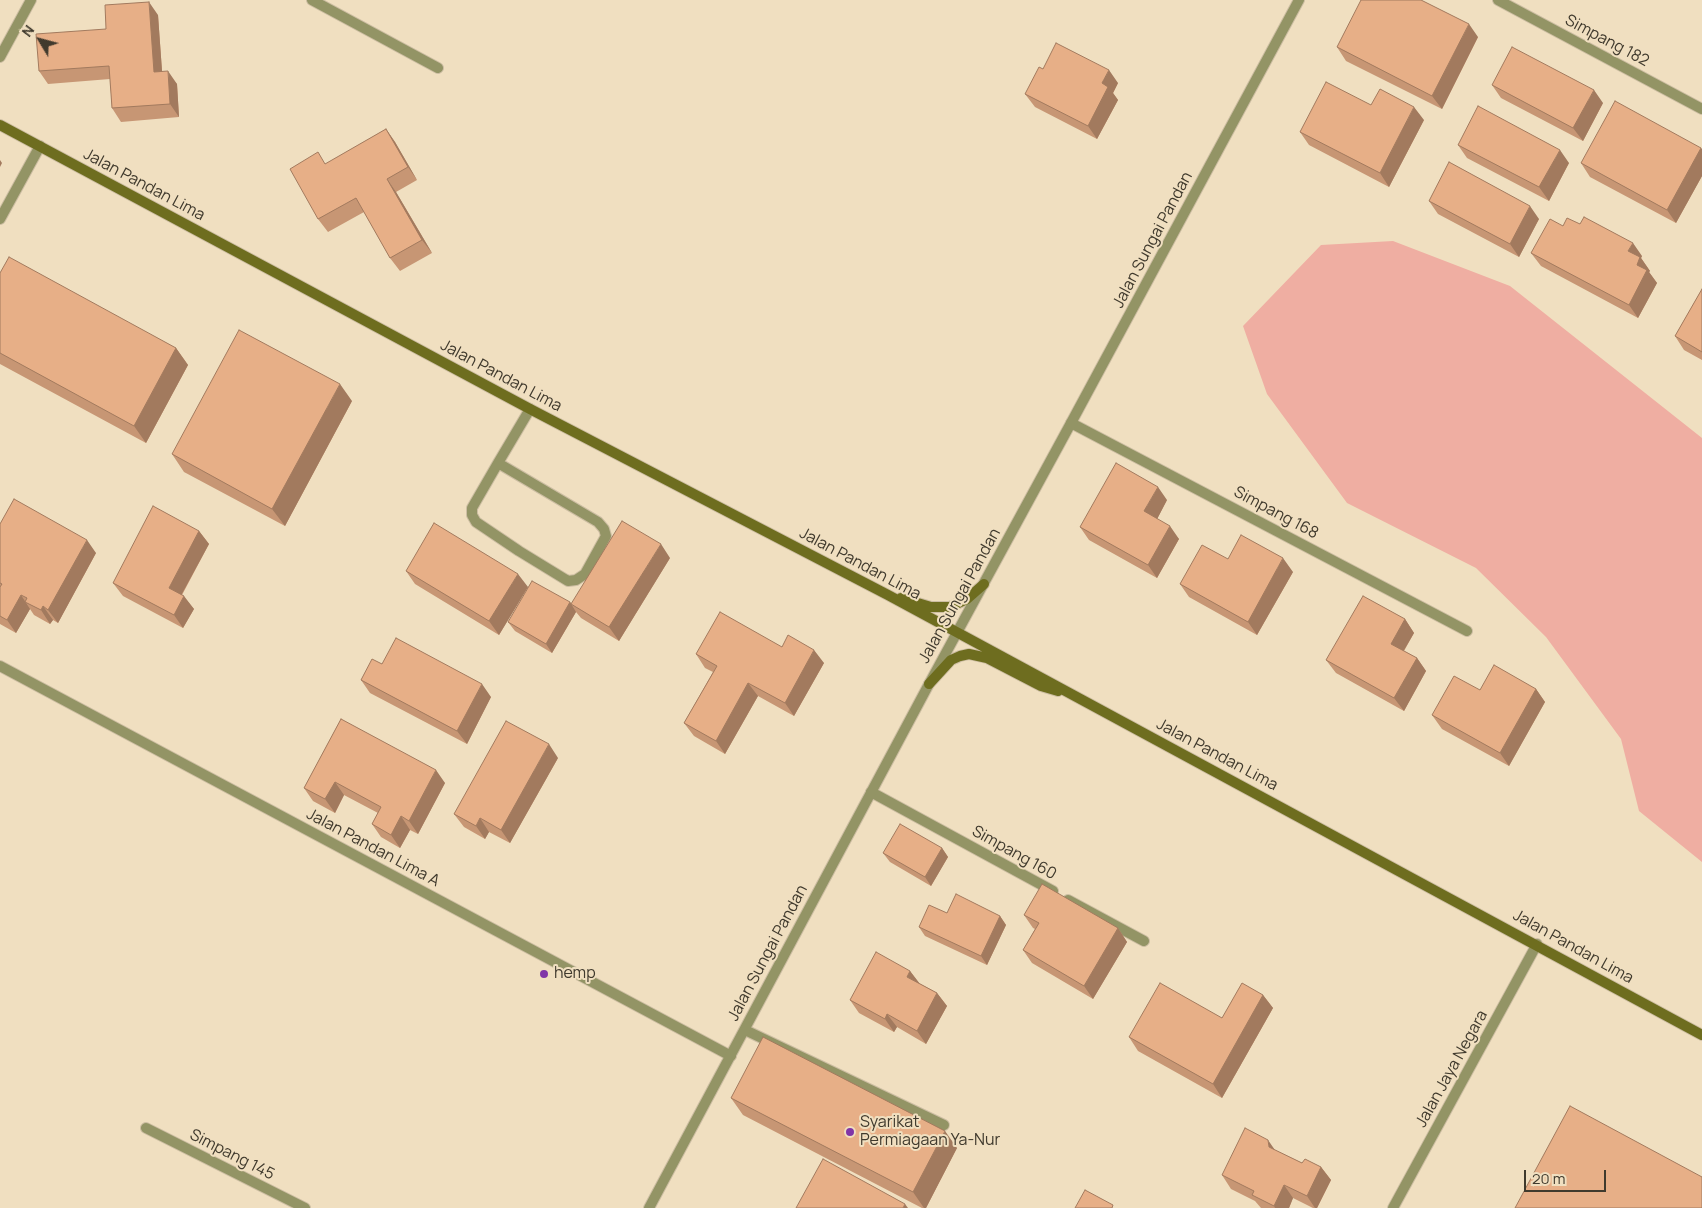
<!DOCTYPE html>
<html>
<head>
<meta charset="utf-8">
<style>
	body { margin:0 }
	#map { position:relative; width:1702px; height:1208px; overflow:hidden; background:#f0dfc0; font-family:Manrope,sans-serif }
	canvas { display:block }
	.north { position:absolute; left:15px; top:15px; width:50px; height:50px; -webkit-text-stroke:4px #f0dfc0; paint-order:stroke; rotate:307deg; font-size:14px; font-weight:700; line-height:20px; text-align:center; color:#403a2d }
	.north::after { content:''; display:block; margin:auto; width:18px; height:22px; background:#403a2d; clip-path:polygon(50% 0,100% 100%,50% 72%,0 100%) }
	.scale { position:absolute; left:1524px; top:1170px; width:82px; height:22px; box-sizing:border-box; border:2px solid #403a2d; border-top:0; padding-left:6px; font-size:15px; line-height:18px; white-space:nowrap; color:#403a2d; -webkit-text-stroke:4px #f0dfc0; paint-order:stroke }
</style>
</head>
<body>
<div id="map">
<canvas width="1702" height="1208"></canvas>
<div class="north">N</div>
<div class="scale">20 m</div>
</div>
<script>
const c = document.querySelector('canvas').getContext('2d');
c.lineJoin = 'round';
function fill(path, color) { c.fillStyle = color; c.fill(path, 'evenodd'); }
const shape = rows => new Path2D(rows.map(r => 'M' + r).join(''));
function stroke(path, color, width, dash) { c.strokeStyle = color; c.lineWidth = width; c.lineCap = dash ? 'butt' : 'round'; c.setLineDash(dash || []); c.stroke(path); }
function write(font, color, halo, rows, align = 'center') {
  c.font = font + ' Manrope,sans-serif'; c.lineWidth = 4; c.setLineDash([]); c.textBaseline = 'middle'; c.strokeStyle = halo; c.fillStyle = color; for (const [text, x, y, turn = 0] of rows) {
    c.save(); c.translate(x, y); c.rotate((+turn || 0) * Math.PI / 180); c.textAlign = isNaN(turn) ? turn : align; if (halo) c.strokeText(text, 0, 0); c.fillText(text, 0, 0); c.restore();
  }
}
const green = shape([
	[1393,241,1510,286,1702,438,1702,862,1639,811,1621,739,1546,637,1476,568,1347,503,1267,394,1243,326,1321,245]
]);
const service = shape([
	[745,1030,944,1125]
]);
const minor = shape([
	[312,0,438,68],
	[1498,0,1702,109],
	[0,57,31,0],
	[0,219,40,146],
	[1071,423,1467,631],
	[498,463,598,522,604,529,606,536,585,574,576,580,568,581,519,551,476,522,472,515,472,508,498,463,530,409],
	[0,666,731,1056],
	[871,792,1053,891],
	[1068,900,1144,941],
	[146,1128,305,1208],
	[1393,1208,1537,944]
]);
const tertiary = shape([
	[649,1208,929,684,1071,423,1299,0]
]);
const secondary = shape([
	[0,125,530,409,888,595,1702,1035],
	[901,598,931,607,950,607,967,599,984,584],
	[929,684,951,660,960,656,969,654,987,658,1041,686,1058,691]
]);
const wall = shape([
	[158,15,162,71,177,84,179,117,121,122,112,108,110,79,48,84,39,71,106,29],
	[1478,37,1442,109,1346,61,1337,47],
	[1043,69,1118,83,1113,93,1118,100,1097,139,1035,107,1025,94],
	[1492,85,1603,103,1583,141,1501,98],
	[1424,120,1389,187,1309,145,1300,132],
	[386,129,395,142,417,180,396,192,432,253,400,271,390,258,364,212,328,232,318,219,326,164],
	[1458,145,1569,163,1549,201,1467,158],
	[1702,149,1702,176,1676,223,1590,177,1581,163],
	[1429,201,1539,219,1519,257,1438,214],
	[1531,253,1642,256,1641,258,1650,271,1649,272,1657,283,1638,318,1541,266],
	[0,273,176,348,188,365,146,443,0,364],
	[1702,289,1702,360,1684,350,1675,336],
	[352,401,285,526,184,472,172,454],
	[1167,500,1157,519,1179,539,1157,578,1089,540,1080,527],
	[0,524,96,553,58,623,53,620,50,624,34,615,30,609,16,633,0,624],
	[199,531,209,544,182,595,194,609,183,628,123,596,113,583],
	[670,558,619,641,581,618,576,612,552,653,515,631,508,622,570,602,572,604],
	[1228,559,1293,572,1257,635,1189,597,1180,584],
	[406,571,528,587,499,635,415,584],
	[1405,619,1414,633,1404,651,1417,658,1426,671,1404,711,1336,673,1326,660],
	[782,647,824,663,794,716,758,696,725,754,694,736,684,723,713,672,705,668,696,654],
	[382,664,491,697,467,744,370,693,361,680],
	[1536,689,1545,702,1509,766,1442,729,1432,715],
	[341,719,445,783,418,834,410,830,400,848,381,837,372,824,378,813,344,795,335,813,313,801,304,788],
	[558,758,510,843,489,832,485,839,464,827,454,814],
	[942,848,948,857,931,886,890,862,883,853],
	[947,913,1000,916,1006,925,987,965,925,936,919,927],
	[1024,915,1118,928,1127,942,1093,999,1032,963,1023,950,1035,929,1033,928],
	[910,971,919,983,937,993,947,1006,926,1044,897,1027,894,1032,859,1013,850,1000],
	[1263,995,1273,1008,1222,1098,1138,1051,1129,1037,1222,1018],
	[731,1098,957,1148,926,1208,922,1208,743,1115],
	[1275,1150,1302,1163,1321,1167,1331,1180,1317,1208,1313,1208,1293,1198,1289,1208,1261,1208,1255,1201,1231,1189,1222,1175]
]);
const shadedWall = shape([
	[149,2,158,15,163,85,154,72],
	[1469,24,1478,37,1442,109,1432,96],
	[1109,70,1118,83,1113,93,1118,100,1097,139,1088,126,1102,83],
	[168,71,177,84,179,117,170,104],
	[1594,90,1603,103,1583,141,1573,128],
	[1414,107,1424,120,1389,187,1380,173],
	[386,129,395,142,417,180,408,167],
	[1701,148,1702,149,1702,176,1676,223,1667,210],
	[1560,150,1569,163,1549,201,1539,187],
	[0,160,2,163,0,167],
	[387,179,396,192,432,253,422,240],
	[1530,206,1539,219,1519,257,1510,244],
	[1633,243,1642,256,1641,258,1650,271,1649,272,1657,283,1638,318,1629,305,1637,265,1628,251],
	[176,348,188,365,146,443,134,426],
	[340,384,352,401,285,526,272,509],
	[1158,487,1167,500,1154,525,1144,511],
	[1170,526,1179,539,1157,578,1148,565],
	[199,531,209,544,178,601,169,588],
	[87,540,96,553,58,623,48,610],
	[661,544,670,558,619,641,609,627],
	[1283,558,1293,572,1257,635,1248,622],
	[518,574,528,587,499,635,489,621],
	[21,595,30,609,16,633,7,620],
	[184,596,194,609,183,628,174,615],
	[570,602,576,612,552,653,546,644],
	[43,606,53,620,50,624,41,610],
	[1405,619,1414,633,1400,657,1391,644],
	[814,650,824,663,794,716,785,703],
	[1417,658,1426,671,1404,711,1394,698],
	[748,683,758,696,725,754,716,741],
	[482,684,491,697,467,744,457,731],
	[1536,689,1545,702,1509,766,1500,753],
	[549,744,558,758,510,843,501,830],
	[436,770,445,783,418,834,409,821],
	[335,782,344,795,335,813,325,799],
	[401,816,410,830,400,848,391,835],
	[480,818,489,832,485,839,476,826],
	[942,848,948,857,931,886,925,877],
	[1000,916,1006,925,987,965,981,956],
	[1118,928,1127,942,1093,999,1084,986],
	[910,971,920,984,907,977],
	[937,993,947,1006,926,1044,917,1031],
	[1263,995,1273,1008,1222,1098,1213,1084],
	[887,1014,897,1027,894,1032,885,1019],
	[945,1131,957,1148,926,1208,924,1208,913,1192],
	[1268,1140,1277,1153,1269,1147],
	[1321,1167,1331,1180,1317,1208,1315,1208,1307,1196],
	[1284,1185,1293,1198,1289,1208,1275,1208,1274,1206],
	[905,1204,908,1208,903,1208]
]);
const building = shape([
	[1361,0,1421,0,1469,24,1432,96,1337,47,1361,0],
	[149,2,154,72,168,71,170,104,112,108,109,66,39,71,36,34,106,29,105,5,149,2],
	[1056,43,1109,70,1102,83,1108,87,1088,126,1025,94,1039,67,1043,69,1056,43],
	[1512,47,1594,90,1573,128,1492,85,1512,47],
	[1326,82,1371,105,1380,89,1414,107,1380,173,1300,132,1326,82],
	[1615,101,1701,148,1667,210,1581,163,1615,101],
	[1478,106,1560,150,1539,187,1458,145,1478,106],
	[386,129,408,167,387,179,422,240,390,258,356,198,318,219,290,169,318,152,325,164,386,129],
	[1449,162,1530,206,1510,244,1429,201,1449,162],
	[1584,217,1633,243,1628,251,1640,257,1637,265,1647,270,1629,305,1531,253,1550,219,1563,226,1567,218,1580,224,1584,217],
	[9,257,176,348,134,426,0,353,0,273,9,257],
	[1702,289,1702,352,1675,336,1702,289],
	[239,330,340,384,272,509,172,454,239,330],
	[1116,463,1158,487,1144,511,1170,526,1148,565,1080,527,1116,463],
	[14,499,87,540,48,610,43,606,41,610,25,602,27,598,21,595,7,620,0,616,0,587,2,584,0,583,0,524,14,499],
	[153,506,199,531,169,588,184,596,174,615,113,583,153,506],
	[622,521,661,544,609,627,571,604,622,521],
	[434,523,518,574,489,621,406,571,434,523],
	[1241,535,1283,558,1248,622,1180,584,1202,545,1228,559,1241,535],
	[532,581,570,602,546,644,508,622,532,581],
	[1363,596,1405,619,1391,644,1417,658,1394,698,1326,660,1363,596],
	[720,612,782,647,788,635,814,650,785,703,748,683,716,741,684,723,717,666,696,654,720,612],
	[396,638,482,684,457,731,361,680,372,659,382,664,396,638],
	[1494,665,1536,689,1500,753,1432,715,1454,676,1480,690,1494,665],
	[341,719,436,770,409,821,401,816,391,835,372,824,381,807,335,782,325,799,304,788,341,719],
	[506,721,549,744,501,830,480,818,476,826,454,814,506,721],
	[900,824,942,848,925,877,883,853,900,824],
	[1042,884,1118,928,1084,986,1023,950,1039,923,1024,915,1042,884],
	[956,894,1000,916,981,956,919,927,929,905,947,913,956,894],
	[876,952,910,971,907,977,937,993,917,1031,887,1014,885,1019,850,1000,876,952],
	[1160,983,1222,1018,1242,983,1263,995,1213,1084,1129,1037,1160,983],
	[763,1037,945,1131,913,1192,731,1098,763,1037],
	[1570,1106,1702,1177,1702,1208,1515,1208,1570,1106],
	[1245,1128,1268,1140,1269,1147,1302,1163,1305,1159,1321,1167,1307,1196,1284,1185,1274,1206,1252,1195,1254,1191,1222,1175,1245,1128],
	[823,1159,905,1204,903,1208,796,1208,823,1159],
	[1085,1190,1113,1205,1112,1208,1075,1208,1085,1190]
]);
const markers = [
	[544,974,5,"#8035a7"],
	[850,1132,5,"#8035a7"]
];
const streetNames = [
	["Simpang 182",1607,41,28],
	["Jalan Pandan Lima",144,185,28],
	["Jalan Sungai Pandan",1153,240,-62],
	["Jalan Pandan Lima",501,376,28],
	["Simpang 168",1276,513,28],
	["Jalan Pandan Lima",860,564,28],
	["Jalan Sungai Pandan",960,596,-61],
	["Jalan Pandan Lima",1217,755,28],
	["Jalan Pandan Lima A",373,848,28],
	["Simpang 160",1014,853,29],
	["Jalan Pandan Lima",1573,947,29],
	["Jalan Sungai Pandan",768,953,-62],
	["Jalan Jaya Negara",1452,1069,-61],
	["Simpang 145",232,1155,27]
];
const poiNames = [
	["hemp",554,974],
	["Syarikat",860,1123],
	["Permiagaan Ya-Nur",860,1141]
];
fill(green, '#efaea2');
stroke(service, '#cdbea3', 12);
stroke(minor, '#cdbea3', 12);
stroke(tertiary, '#cdbea3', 12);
stroke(secondary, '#cdbea3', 12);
stroke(service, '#939465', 10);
stroke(minor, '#939465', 10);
stroke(tertiary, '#939465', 10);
stroke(secondary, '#6e6d1f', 10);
fill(wall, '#c79674');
fill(shadedWall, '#a27a5e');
fill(building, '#e7af87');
stroke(building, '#a27a5e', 1);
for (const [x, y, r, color] of markers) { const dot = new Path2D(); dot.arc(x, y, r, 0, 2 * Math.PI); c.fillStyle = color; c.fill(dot); stroke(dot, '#f0dfc0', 2); }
write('16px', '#403a2d', '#f0dfc0', streetNames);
write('16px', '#403a2d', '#f0dfc0', poiNames, 'left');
</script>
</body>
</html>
